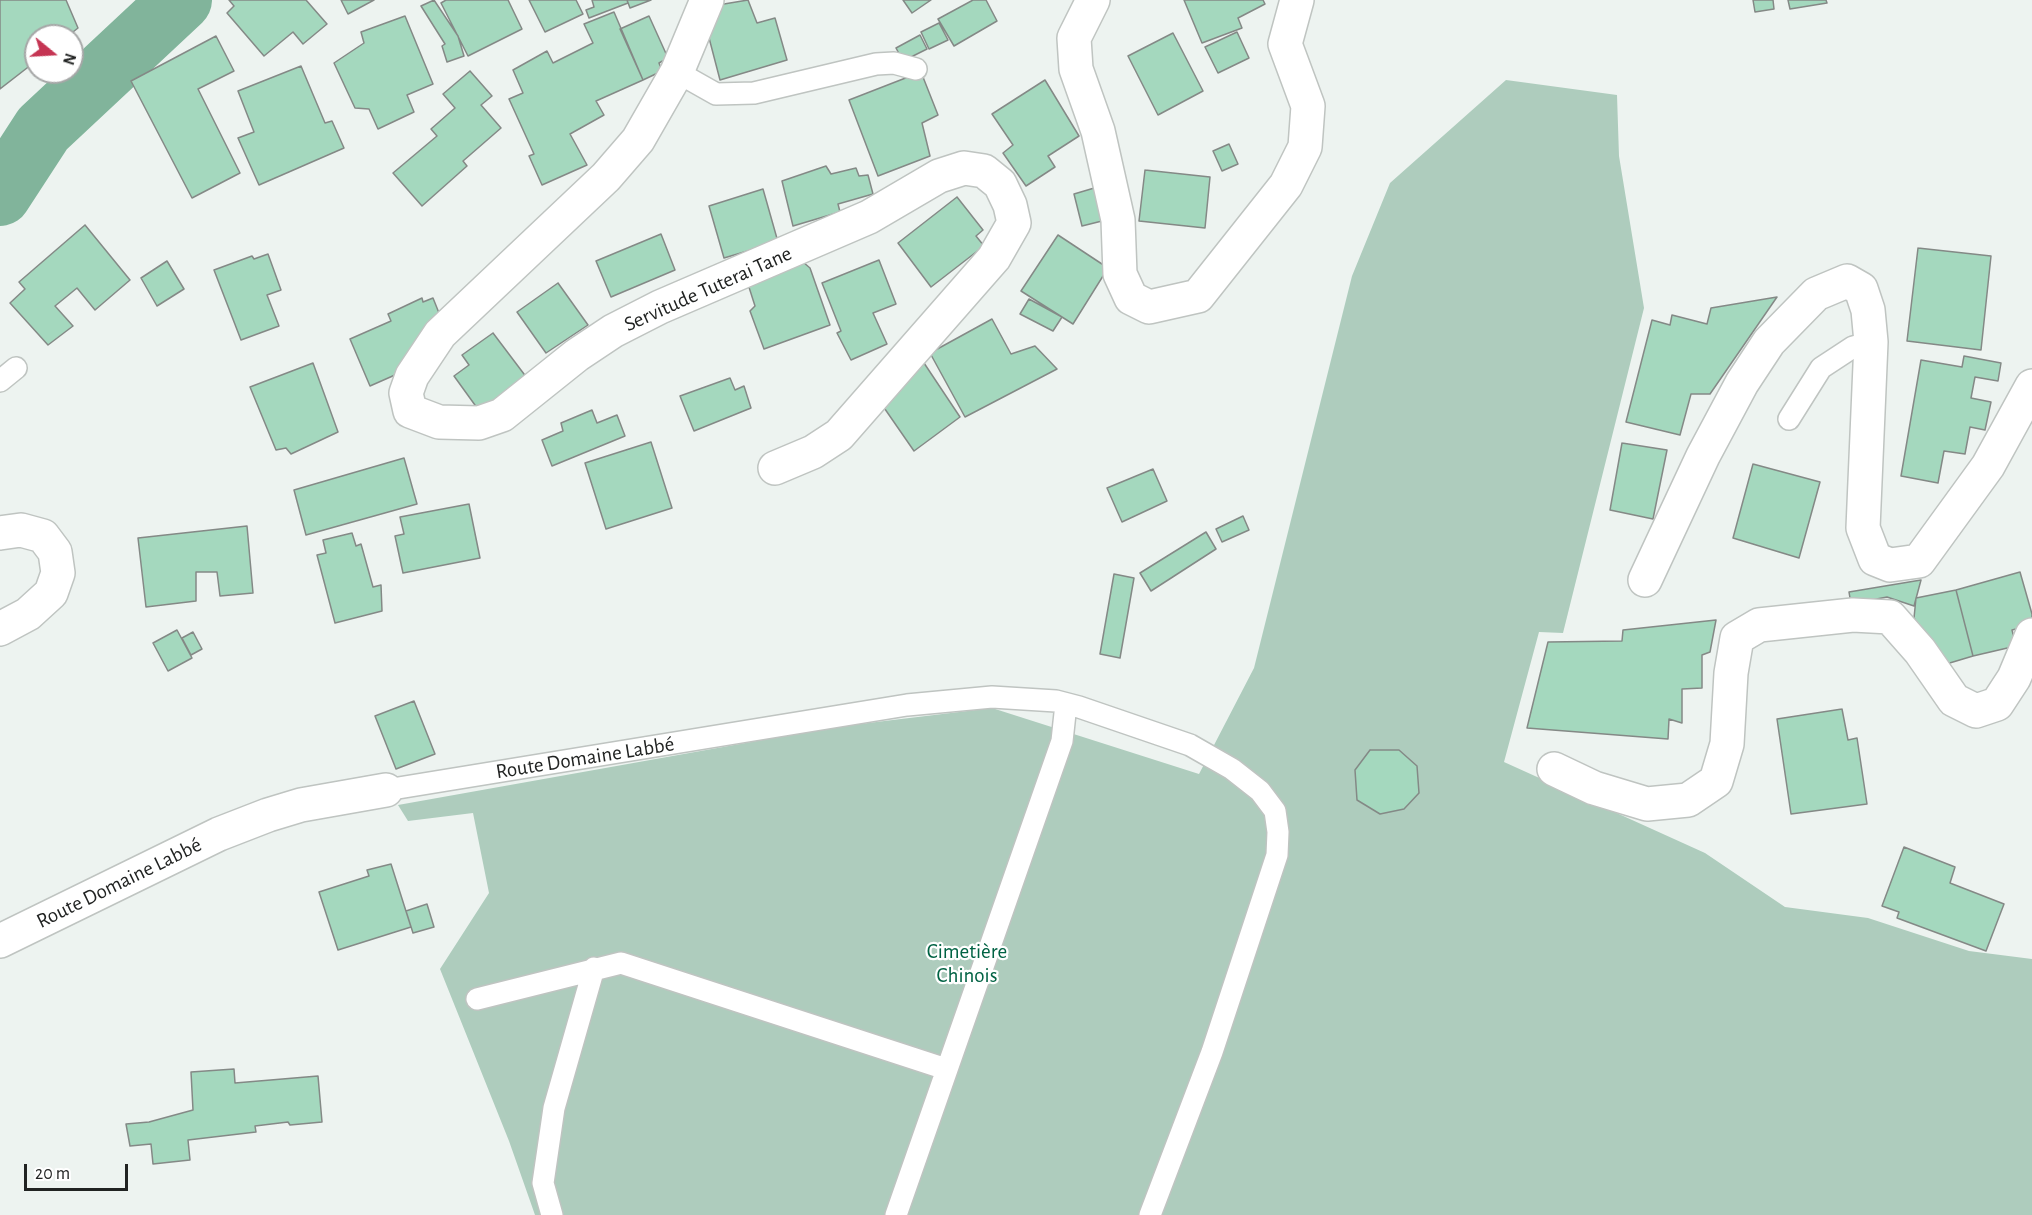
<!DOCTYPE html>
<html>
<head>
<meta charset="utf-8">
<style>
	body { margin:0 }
	#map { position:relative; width:2032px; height:1215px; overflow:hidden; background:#edf3f0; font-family:"Alegreya Sans",sans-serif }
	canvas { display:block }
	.north { position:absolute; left:24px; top:24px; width:60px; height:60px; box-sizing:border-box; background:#fff; border:2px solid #a6a7a7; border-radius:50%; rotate:108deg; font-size:16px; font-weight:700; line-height:24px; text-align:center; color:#212322 }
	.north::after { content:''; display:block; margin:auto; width:21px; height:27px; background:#c53553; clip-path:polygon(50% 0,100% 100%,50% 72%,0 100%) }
	.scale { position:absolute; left:24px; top:1164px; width:104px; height:27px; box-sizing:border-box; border:3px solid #212322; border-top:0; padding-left:8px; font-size:18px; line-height:21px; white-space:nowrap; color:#212322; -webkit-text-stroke:4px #fff; paint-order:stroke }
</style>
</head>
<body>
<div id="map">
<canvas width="2032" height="1215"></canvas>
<div class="north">N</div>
<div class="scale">20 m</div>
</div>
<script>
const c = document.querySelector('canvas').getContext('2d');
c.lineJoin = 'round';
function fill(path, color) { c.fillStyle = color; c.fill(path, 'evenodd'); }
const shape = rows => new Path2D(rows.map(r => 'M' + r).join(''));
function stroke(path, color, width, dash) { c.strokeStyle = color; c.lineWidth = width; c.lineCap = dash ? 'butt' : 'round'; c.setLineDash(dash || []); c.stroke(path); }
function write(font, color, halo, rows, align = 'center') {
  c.font = font + ' "Alegreya Sans",sans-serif'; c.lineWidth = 4.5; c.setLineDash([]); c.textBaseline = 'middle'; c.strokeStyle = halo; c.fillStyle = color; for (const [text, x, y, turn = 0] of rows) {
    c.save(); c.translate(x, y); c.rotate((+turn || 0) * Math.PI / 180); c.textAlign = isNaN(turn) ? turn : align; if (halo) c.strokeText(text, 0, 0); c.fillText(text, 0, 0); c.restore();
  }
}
const green = shape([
	[1506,80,1617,95,1619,156,1644,308,1563,633,1539,632,1504,762,1705,853,1785,907,1868,918,1969,951,2032,959,2032,1215,535,1215,509,1141,440,969,489,893,473,813,408,821,398,805,835,727,992,708,1199,774,1254,668,1352,276,1390,183]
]);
const river = shape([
	[0,195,43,129,181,0]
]);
const building = shape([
	[0,0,66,0,78,28,68,36,36,36,36,61,0,89,0,0],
	[229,0,306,0,327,24,303,44,293,32,264,56,227,13,234,6,229,0],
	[341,0,374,0,348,14,341,0],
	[434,0,458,36,464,56,447,62,442,46,445,44,421,6,434,0],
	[446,0,508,0,522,29,468,56,441,3,446,0],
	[529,0,576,0,583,14,545,32,529,0],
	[592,0,627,0,628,3,589,18,586,10,594,7,592,0],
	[627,0,651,0,630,8,627,0],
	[748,0,757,23,775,18,787,60,720,80,707,30,718,5,748,0],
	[903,0,931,0,912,13,903,0],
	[973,0,986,0,997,21,954,46,938,19,973,0],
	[1184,0,1263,0,1265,4,1238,18,1242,28,1202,43,1184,0],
	[1753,0,1773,0,1774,9,1755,12,1753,0],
	[1788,0,1826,0,1827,3,1790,9,1788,0],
	[614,12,643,80,596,101,604,115,570,134,587,165,542,185,529,156,534,154,509,99,523,93,513,70,547,51,553,63,593,43,584,24,614,12],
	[405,16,433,84,407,95,414,112,378,129,369,109,355,108,334,63,364,43,361,32,405,16],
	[649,16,668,58,659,63,662,71,643,80,620,29,649,16],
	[939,23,948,40,929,49,921,32,939,23],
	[1237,32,1249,58,1218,73,1205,47,1237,32],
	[1173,33,1203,91,1158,115,1128,56,1173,33],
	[920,35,927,49,903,61,896,48,920,35],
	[216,36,234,71,198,89,240,173,192,198,131,81,216,36],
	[301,66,325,123,332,121,344,148,259,185,238,138,254,132,238,91,301,66],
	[470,71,492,96,481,105,501,128,463,161,467,166,422,206,393,173,437,136,431,129,455,108,443,94,470,71],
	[921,72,938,115,922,123,930,156,878,176,849,100,921,72],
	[1045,80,1079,136,1048,156,1055,167,1026,186,1003,153,1013,145,992,114,1045,80],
	[1229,144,1238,164,1222,171,1213,151,1229,144],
	[826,166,831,174,856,168,859,176,868,175,873,194,838,204,840,212,793,226,782,181,826,166],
	[1145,170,1210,177,1205,228,1139,221,1145,170],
	[1101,186,1110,219,1082,226,1074,194,1101,186],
	[763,189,778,242,724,258,709,206,763,189],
	[957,197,983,230,976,236,984,246,931,287,898,243,957,197],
	[85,225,130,280,95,310,77,288,55,306,73,326,48,345,10,303,25,289,19,282,85,225],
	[661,234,675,270,611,297,596,261,661,234],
	[1058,235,1108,268,1073,324,1021,291,1058,235],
	[1918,248,1991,256,1981,350,1907,341,1918,248],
	[268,254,281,290,267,295,279,326,241,340,214,270,252,256,254,259,268,254],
	[879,260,896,304,873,313,887,344,851,360,837,333,841,331,822,283,879,260],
	[167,261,184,289,157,306,141,278,167,261],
	[803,262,810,268,830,325,764,349,750,311,755,306,747,281,803,262],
	[558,283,588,325,546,353,517,312,558,283],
	[1777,297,1710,394,1691,394,1680,435,1626,422,1652,320,1670,325,1672,315,1707,324,1711,308,1777,297],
	[422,298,423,302,433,298,441,318,404,371,370,386,350,339,391,321,388,314,422,298],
	[1029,299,1062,317,1053,331,1020,314,1029,299],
	[992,319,1011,354,1035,346,1057,369,965,417,930,353,992,319],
	[493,333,527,378,480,412,454,376,469,365,462,355,493,333],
	[1964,356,2001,363,1998,381,1975,377,1971,398,1991,402,1985,430,1970,427,1965,454,1944,451,1938,483,1901,476,1921,360,1962,367,1964,356],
	[313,363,338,432,291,454,286,448,276,450,250,387,313,363],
	[924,363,960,417,914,451,878,399,924,363],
	[730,378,735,390,744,386,751,408,694,431,680,396,730,378],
	[592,410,597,423,617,415,625,436,552,466,542,440,563,431,561,423,592,410],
	[651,442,672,508,606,529,585,463,651,442],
	[1622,443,1667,450,1653,519,1610,510,1622,443],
	[404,458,417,504,306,535,294,490,404,458],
	[1753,464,1820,482,1799,558,1733,538,1753,464],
	[1153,469,1167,501,1122,522,1107,488,1153,469],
	[469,504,480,558,403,573,395,536,404,534,400,517,469,504],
	[1243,516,1249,530,1222,542,1216,529,1243,516],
	[247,526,253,593,220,596,217,572,196,572,196,601,146,607,138,538,247,526],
	[1206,532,1216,549,1151,591,1140,573,1206,532],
	[352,533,356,546,361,544,373,587,381,585,382,611,335,623,317,555,326,553,323,540,352,533],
	[2020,572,2032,614,2032,625,2012,630,2016,646,1973,656,1956,590,2020,572],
	[1114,574,1134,578,1120,658,1100,654,1114,574],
	[1921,580,1914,606,1887,597,1851,604,1849,592,1921,580],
	[1956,590,1973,656,1943,665,1914,618,1916,598,1956,590],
	[1716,620,1710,652,1702,655,1702,688,1682,689,1682,723,1669,719,1668,739,1527,728,1548,642,1622,641,1623,630,1716,620],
	[177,630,192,658,168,671,153,643,177,630],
	[193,632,202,649,191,655,182,638,193,632],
	[414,701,435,754,396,769,375,716,414,701],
	[1842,709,1848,740,1857,738,1867,804,1791,814,1777,719,1842,709],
	[1370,750,1399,750,1417,766,1419,793,1404,809,1380,814,1357,800,1355,770,1370,750],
	[1904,847,1955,867,1950,883,2004,904,1986,951,1897,918,1899,912,1882,906,1904,847],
	[391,864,411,927,338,950,319,892,369,876,367,870,391,864],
	[427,904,434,927,413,933,406,911,427,904],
	[234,1069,235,1083,318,1076,322,1122,290,1125,288,1122,255,1126,256,1132,188,1140,190,1160,153,1164,151,1144,130,1146,126,1124,149,1122,193,1110,191,1072,234,1069]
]);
const lane = shape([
	[677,72,716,94,754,93,876,64,894,63,916,69],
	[0,381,16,368],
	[1789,419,1821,368,1853,347,1871,342],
	[386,790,907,705,992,697,1056,701,1079,707,1190,745,1232,769,1260,791,1275,811,1278,832,1277,855,1212,1052,1150,1215],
	[477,999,621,963,946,1069],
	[552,1215,543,1183,554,1108,594,968],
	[896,1215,1062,741,1066,704]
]);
const street = shape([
	[707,0,677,72,638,140,606,177,440,334,412,376,406,393,410,411,439,422,479,423,502,415,577,355,613,331,660,307,869,217,939,176,964,168,984,171,1000,184,1010,205,1014,223,994,258,839,435,813,452,775,468],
	[1093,0,1074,38,1076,69,1098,131,1118,220,1120,274,1131,298,1149,307,1198,296,1286,185,1305,147,1308,106,1285,44,1297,0],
	[0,533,21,530,43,536,55,552,58,573,51,593,28,614,0,629],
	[1645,580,1703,456,1742,383,1769,342,1816,294,1847,281,1861,289,1868,310,1871,342,1863,528,1875,559,1890,565,1919,561,1988,466,2032,386],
	[1554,769,1594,788,1647,804,1688,800,1716,781,1727,744,1731,673,1737,638,1759,625,1853,615,1890,617,1920,651,1954,700,1976,711,1997,704,2014,678,2032,635],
	[0,941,219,834,268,815,301,805,386,790]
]);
const streetNames = [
	["Servitude Tuterai Tane",708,289,-24],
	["Route Domaine Labbé",585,758,-9],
	["Route Domaine Labbé",119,883,-26]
];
const parkNames = [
	["Cimetière",967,952],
	["Chinois",967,976]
];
fill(green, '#aeccbd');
stroke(river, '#81b49b', 62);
fill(building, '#a4d8be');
stroke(building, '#848986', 1.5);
stroke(lane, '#bfc4c1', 24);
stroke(street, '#bfc4c1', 36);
stroke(lane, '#fff', 21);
stroke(street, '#fff', 33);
write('21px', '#212322', '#fff', streetNames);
write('21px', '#006243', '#fff', parkNames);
</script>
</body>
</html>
